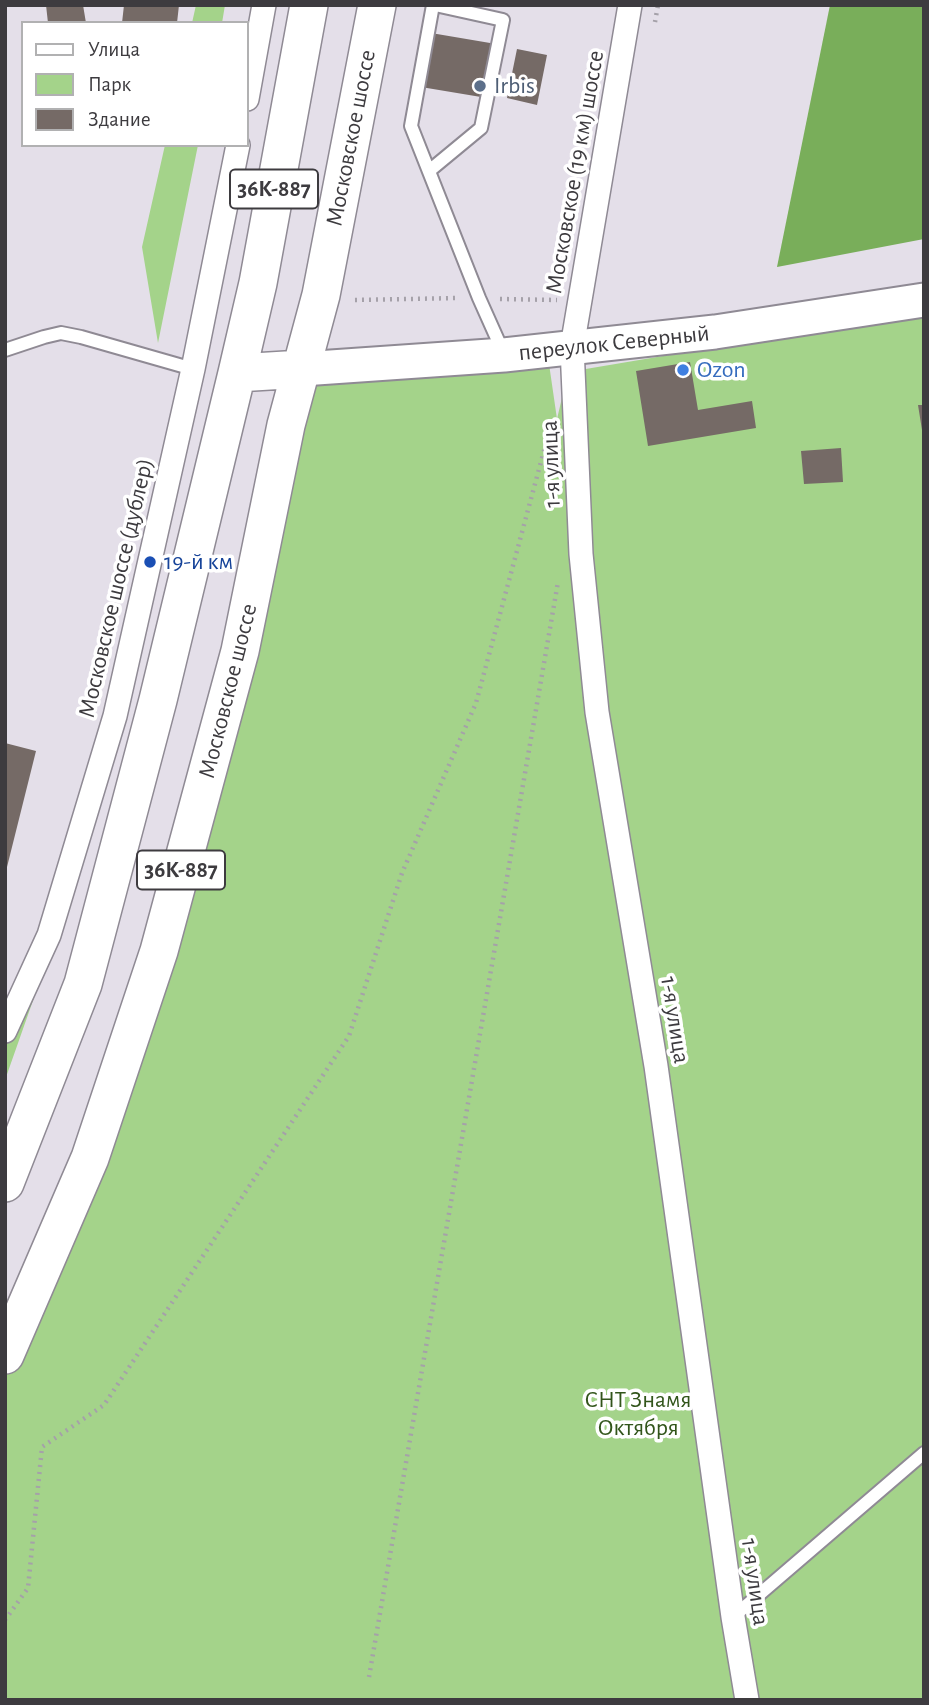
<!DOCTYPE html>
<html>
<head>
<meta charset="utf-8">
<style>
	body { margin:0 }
	#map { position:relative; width:929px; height:1705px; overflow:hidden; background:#e4dfe9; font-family:"Alegreya Sans",sans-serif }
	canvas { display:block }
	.frame { position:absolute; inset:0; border:7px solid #3d3b3f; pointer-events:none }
	.legend { position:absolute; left:21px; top:21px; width:228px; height:126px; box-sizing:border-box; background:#fff; border:2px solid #b1b1b2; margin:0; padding:9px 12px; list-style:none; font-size:21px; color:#3d3b3f }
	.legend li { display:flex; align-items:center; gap:14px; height:35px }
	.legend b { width:35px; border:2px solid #b1b1b2 }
</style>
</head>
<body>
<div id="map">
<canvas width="929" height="1705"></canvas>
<div class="frame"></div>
<ul class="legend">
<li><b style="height:9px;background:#fff"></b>Улица</li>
<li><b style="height:19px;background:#a4d38a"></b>Парк</li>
<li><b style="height:19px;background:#756a66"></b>Здание</li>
</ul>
</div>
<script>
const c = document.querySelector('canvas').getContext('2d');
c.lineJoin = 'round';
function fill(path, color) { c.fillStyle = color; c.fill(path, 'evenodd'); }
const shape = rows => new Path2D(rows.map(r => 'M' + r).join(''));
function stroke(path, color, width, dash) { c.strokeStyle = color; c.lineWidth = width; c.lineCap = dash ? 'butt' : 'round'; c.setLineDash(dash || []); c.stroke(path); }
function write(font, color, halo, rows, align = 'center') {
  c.font = font + ' "Alegreya Sans",sans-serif'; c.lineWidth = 7; c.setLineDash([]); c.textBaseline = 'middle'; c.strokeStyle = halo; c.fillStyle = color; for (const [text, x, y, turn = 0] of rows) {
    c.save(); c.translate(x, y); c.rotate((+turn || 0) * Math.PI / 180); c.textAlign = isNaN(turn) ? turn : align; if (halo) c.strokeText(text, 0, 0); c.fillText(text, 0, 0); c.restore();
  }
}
const green = shape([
	[196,5,225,5,222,23,192,23],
	[165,145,198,145,158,343,142,247],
	[924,312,924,1700,5,1700,5,1336,96,1139,302,369,547,350,557,419,568,372],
	[55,938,5,1080,5,1044]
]);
const forest = shape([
	[830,5,924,5,924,239,777,267]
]);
const building = shape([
	[46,5,83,5,86,23,48,23],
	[124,5,179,5,177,23,122,23],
	[431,33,496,44,487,98,421,87],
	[517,49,547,55,537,105,507,98],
	[690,362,698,410,752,401,756,428,648,446,636,371],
	[918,405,924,405,924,430,922,430],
	[841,448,843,482,804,484,801,451],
	[5,743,36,751,6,871,5,870]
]);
const path = shape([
	[655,22,658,5],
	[500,299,557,300],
	[355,300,459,298],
	[5,1620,28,1588,42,1447,104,1405,349,1036,402,873,476,703,549,432],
	[369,1677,558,582]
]);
const lane = shape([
	[433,5,411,126,479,298,504,354],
	[429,171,481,128,503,20,435,5],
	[5,350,44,337,61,333,81,337,193,369],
	[733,1617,924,1453]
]);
const street = shape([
	[630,5,572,347,581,554,597,712,656,1066,733,1617,747,1700],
	[247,99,264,5],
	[5,1031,49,935,115,716,193,369,238,145]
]);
const secondary = shape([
	[302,369,504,355,715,332,924,300]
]);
const primary = shape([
	[237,373,302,369],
	[5,1183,83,984,158,700,237,373,258,283,309,5],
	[5,1355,90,1158,159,951,240,651,286,425,321,295,377,5]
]);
const markers = [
	[480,86,7,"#5c6f8a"],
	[683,370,7,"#3f7fe0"],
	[150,562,7,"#1a4fb4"]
];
const shields = [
	[274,189,88],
	[181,870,88]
];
const shieldNames = [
	["36К-887",274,189],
	["36К-887",181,870]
];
const serviceNames = [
	["Irbis",494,86]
];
const streetNames = [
	["Московское шоссе",351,138,-79],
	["Московское (19 км) шоссе",575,172,-80],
	["переулок Северный",614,343,-6],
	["1-я улица",551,464,-92],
	["Московское шоссе (дублер)",116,588,-77],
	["Московское шоссе",228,691,-76],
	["1-я улица",675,1020,81],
	["1-я улица",755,1582,82]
];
const shopNames = [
	["Ozon",697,370]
];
const transitNames = [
	["19-й км",164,562]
];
const parkNames = [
	["СНТ Знамя",638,1400],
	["Октября",638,1428]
];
fill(green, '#a4d38a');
fill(forest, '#79ae5a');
fill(building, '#756a66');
stroke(lane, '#8f8a94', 16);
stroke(street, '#8f8a94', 26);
stroke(secondary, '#8f8a94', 37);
stroke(primary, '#8f8a94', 40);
stroke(path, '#a5a1a9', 4.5, [2, 5]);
stroke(lane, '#fff', 12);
stroke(street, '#fff', 23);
stroke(secondary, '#fff', 33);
stroke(primary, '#fff', 37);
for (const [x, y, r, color] of markers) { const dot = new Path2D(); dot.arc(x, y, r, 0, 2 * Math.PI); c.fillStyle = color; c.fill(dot); stroke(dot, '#fff', 2.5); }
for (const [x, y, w] of shields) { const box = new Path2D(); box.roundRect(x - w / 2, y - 19.5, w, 39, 5); c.fillStyle = '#fff'; c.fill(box); stroke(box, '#3d3b3f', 2); }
write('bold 23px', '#3d3b3f', null, shieldNames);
write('24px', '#4e5e75', '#fff', serviceNames, 'left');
write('24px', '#3d3b3f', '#fff', streetNames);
write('24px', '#366cbe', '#fff', shopNames, 'left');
write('24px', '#164399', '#fff', transitNames, 'left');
write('24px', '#32551b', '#fff', parkNames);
</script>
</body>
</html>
